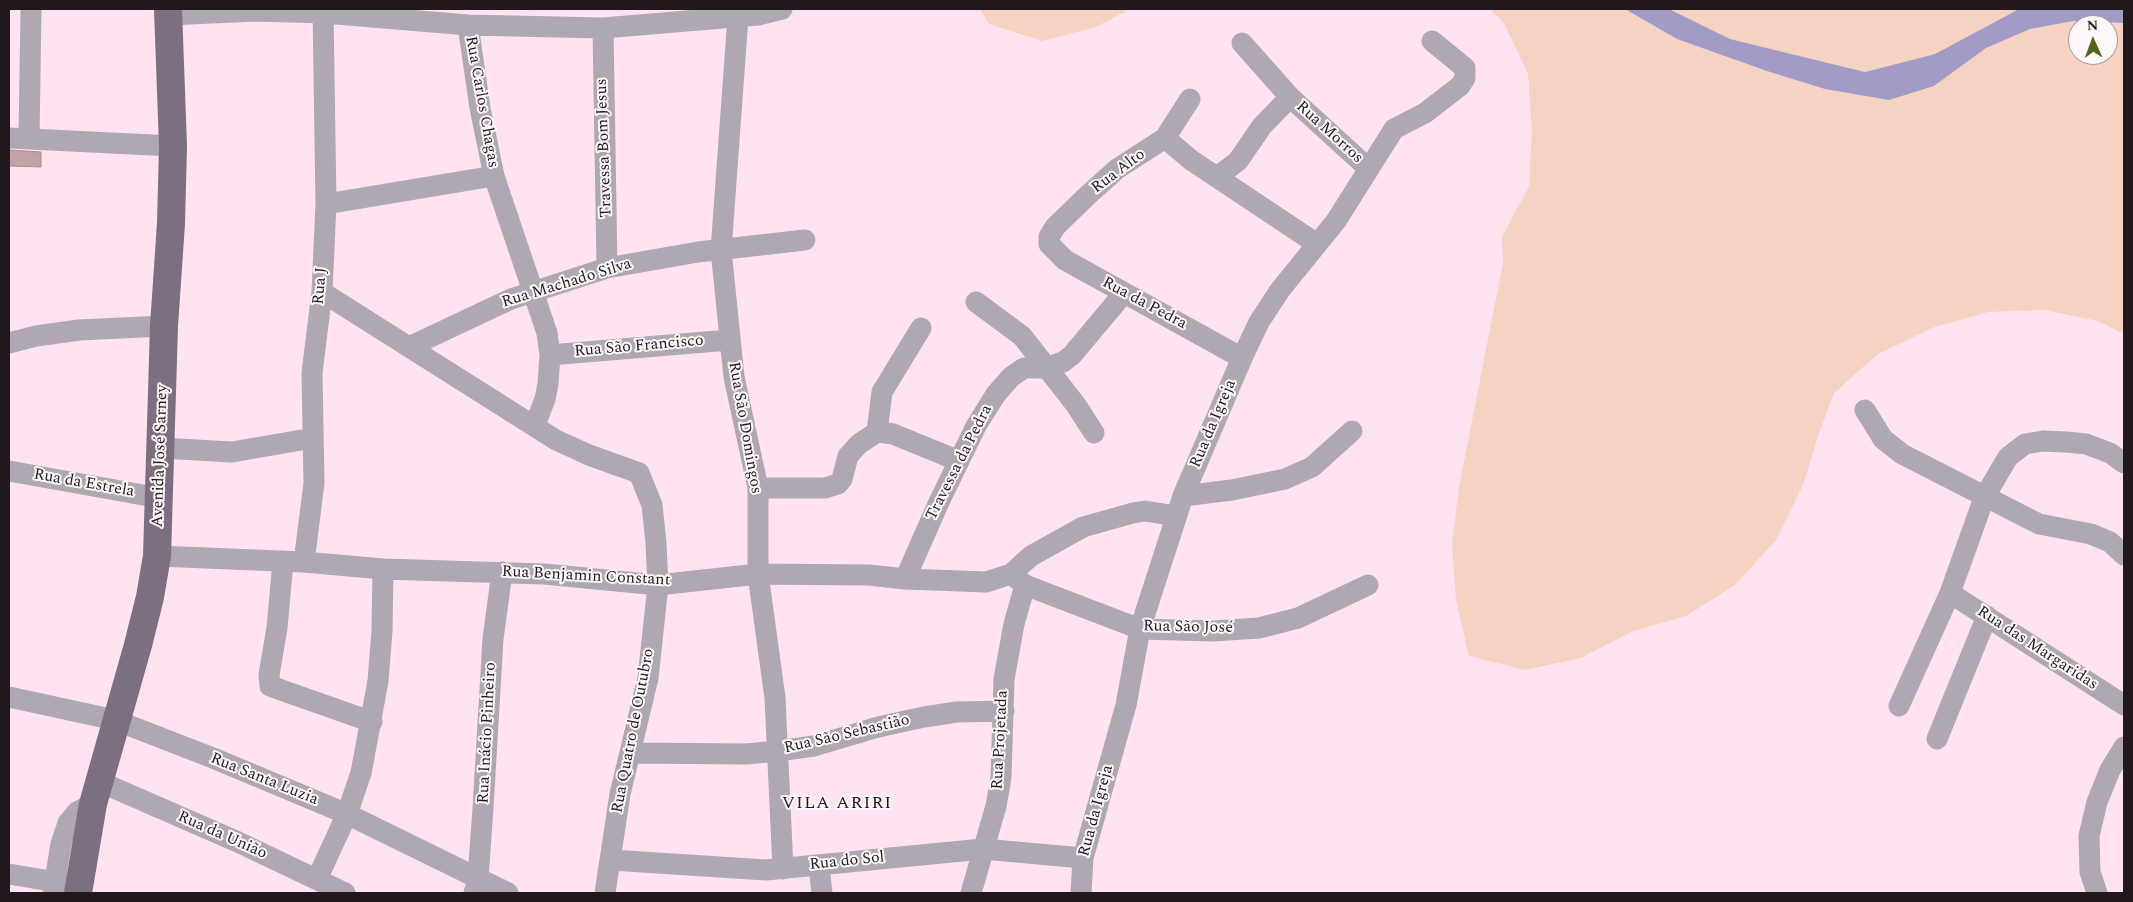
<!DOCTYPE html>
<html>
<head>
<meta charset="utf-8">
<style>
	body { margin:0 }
	#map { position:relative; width:2133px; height:902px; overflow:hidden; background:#ffe3f0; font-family:Spectral,serif }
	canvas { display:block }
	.frame { position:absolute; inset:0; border:10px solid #21181d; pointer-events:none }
	.north { position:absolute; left:2068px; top:15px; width:50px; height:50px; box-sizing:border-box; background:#fdf7fa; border:1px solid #a59ea2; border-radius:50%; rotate:358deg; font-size:14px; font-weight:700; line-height:20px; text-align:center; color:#21181d }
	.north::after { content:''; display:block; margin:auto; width:18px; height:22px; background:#4e6616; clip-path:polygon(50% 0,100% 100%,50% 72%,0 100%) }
</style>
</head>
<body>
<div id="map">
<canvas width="2133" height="902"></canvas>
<div class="frame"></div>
<div class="north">N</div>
</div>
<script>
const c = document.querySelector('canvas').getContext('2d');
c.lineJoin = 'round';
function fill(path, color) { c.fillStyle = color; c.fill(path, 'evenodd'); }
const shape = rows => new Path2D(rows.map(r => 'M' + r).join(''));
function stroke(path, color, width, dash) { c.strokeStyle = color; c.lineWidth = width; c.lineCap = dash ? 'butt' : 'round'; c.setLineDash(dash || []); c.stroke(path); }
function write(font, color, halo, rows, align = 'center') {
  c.font = font + ' Spectral,serif'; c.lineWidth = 4; c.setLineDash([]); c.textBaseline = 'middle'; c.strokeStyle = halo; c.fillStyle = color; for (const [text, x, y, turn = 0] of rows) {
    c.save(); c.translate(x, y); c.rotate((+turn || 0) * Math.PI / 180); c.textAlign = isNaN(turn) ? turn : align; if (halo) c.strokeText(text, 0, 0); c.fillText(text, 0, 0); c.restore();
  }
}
const green = shape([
	[980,9,1130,9,1096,27,1042,41,989,24],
	[1490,9,1625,9,1677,39,1825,89,1934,86,1986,48,2030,29,2074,21,2124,23,2124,334,2098,321,2044,310,1988,312,1932,328,1878,354,1834,393,1820,430,1803,485,1776,540,1735,585,1686,616,1633,631,1581,658,1525,670,1469,656,1456,600,1452,543,1459,487,1503,263,1502,237,1529,186,1532,130,1528,74,1504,23],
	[2078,25,2108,25,2108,55,2078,55],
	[1669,9,2019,9,1935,54,1865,72,1730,39]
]);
const water = shape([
	[1625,9,1669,9,1730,39,1865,72,1935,54,2019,9,2124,9,2124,23,2074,21,2030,29,1986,48,1934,86,1889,100,1825,89,1767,71,1677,39]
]);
const building = shape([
	[9,150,41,152,41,167,9,166,9,150]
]);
const minor = shape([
	[168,15,256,11,324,13,468,25,603,28,758,15,782,9],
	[738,17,721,250,734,377,758,488,758,574,775,698,783,869],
	[468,25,480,108,494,176,547,333,550,355,548,384,545,399,535,425],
	[603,28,607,268],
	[1242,43,1290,97,1369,169],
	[1190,99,1165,138,1117,169,1088,195,1055,227,1049,237,1049,244,1065,260,1242,358],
	[9,138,173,146],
	[29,138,31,9],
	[1165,138,1191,160,1317,244],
	[1217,177,1238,161,1262,126,1290,97],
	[326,204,494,176],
	[322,292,556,440,589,455,639,473,652,505,656,543,658,585,648,678,620,794,605,893],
	[976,302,1022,336,1076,405,1094,433],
	[9,343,36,336,79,330,164,326],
	[409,347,511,299,607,268,698,252,805,240],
	[550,355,729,340],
	[1865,410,1883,439,1902,454,2039,524,2091,534,2110,542,2124,555],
	[877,432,882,392,921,328],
	[877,432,893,434,959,461],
	[161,448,232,452,313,438],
	[9,471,160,498],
	[758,488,825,488,838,484,842,479,848,456,859,444,877,432],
	[1183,496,1232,490,1285,479,1312,467,1352,431],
	[157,556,304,562,383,569,544,574,658,585,758,574,869,575,905,579,986,582,1011,574,1031,556,1083,527,1133,513,1145,511,1176,516],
	[283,562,277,628,269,675,270,686,372,722],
	[304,562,314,483,312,373,322,292,326,204,323,9],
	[1011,574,1025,585,1140,629,1213,631,1259,628,1298,618,1368,585],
	[905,579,939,502,976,426,996,394,1011,377,1024,368,1045,368,1063,362,1072,355,1124,293],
	[1950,593,2124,705],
	[9,697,115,720,213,758,347,814,508,893],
	[1899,706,1950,593,1984,498,2008,457,2025,444,2043,441,2066,442,2086,444,2110,453,2124,463],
	[1937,739,1987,616],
	[631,753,746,754,778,751,814,746,878,727,924,717,957,712,1004,711],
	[98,781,238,842,345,893],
	[611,860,766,870,983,849,1083,858],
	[819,866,822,893],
	[9,874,68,884],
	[317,879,347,814,361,773,378,681,382,631,383,569],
	[53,893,61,844,68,823,77,812,93,804],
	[474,893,478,878,483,808,493,639,502,572],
	[971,893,996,806,1001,778,1004,679,1014,624,1025,585],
	[1081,893,1083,858,1126,705,1140,629,1183,496,1242,358,1259,322,1280,290,1336,221,1394,129,1425,113,1460,86,1465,78,1465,68,1432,41],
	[2097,893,2090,872,2089,836,2097,802,2110,770,2124,747]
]);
const major = shape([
	[78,893,93,804,138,645,150,597,157,556,164,326,171,223,173,146,168,9]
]);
const streetNames = [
	["Rua Carlos Chagas",481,102,80],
	["Rua Morros",1329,133,42],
	["Travessa Bom Jesus",605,148,-92],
	["Rua Alto",1119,172,-37],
	["Rua Machado Silva",567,284,-17],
	["Rua J",321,286,-85],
	["Rua da Pedra",1144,304,28],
	["Rua São Francisco",639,347,-5],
	["Rua da Igreja",1214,424,-67],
	["Rua São Domingos",744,428,80],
	["Avenida José Sarney",161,456,-88],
	["Travessa da Pedra",960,463,-63],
	["Rua da Estrela",84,484,10],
	["Rua Benjamin Constant",586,577,3],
	["Rua São José",1188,628,1],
	["Rua das Margaridas",2037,649,33],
	["Rua Quatro de Outubro",634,731,-79],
	["Rua Inácio Pinheiro",488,733,-87],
	["Rua São Sebastião",847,735,-13],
	["Rua Projetada",1001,740,-87],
	["Rua Santa Luzia",264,780,22],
	["Rua da Igreja",1097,811,-75],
	["Rua da União",222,836,24],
	["Rua do Sol",847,862,-6]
];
const neighbourhoodNames = [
	["VILA ARIRI",837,804]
];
fill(green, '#f6d2c3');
fill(water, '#a29bc5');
fill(building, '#c1a3a4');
stroke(building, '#a98c8e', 1);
stroke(minor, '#afa7b1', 21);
stroke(major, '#7c6f7f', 28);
write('16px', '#21181d', '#fdf7fa', streetNames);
c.letterSpacing = '1px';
write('18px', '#21181d', '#fdf7fa', neighbourhoodNames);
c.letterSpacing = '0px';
</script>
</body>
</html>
